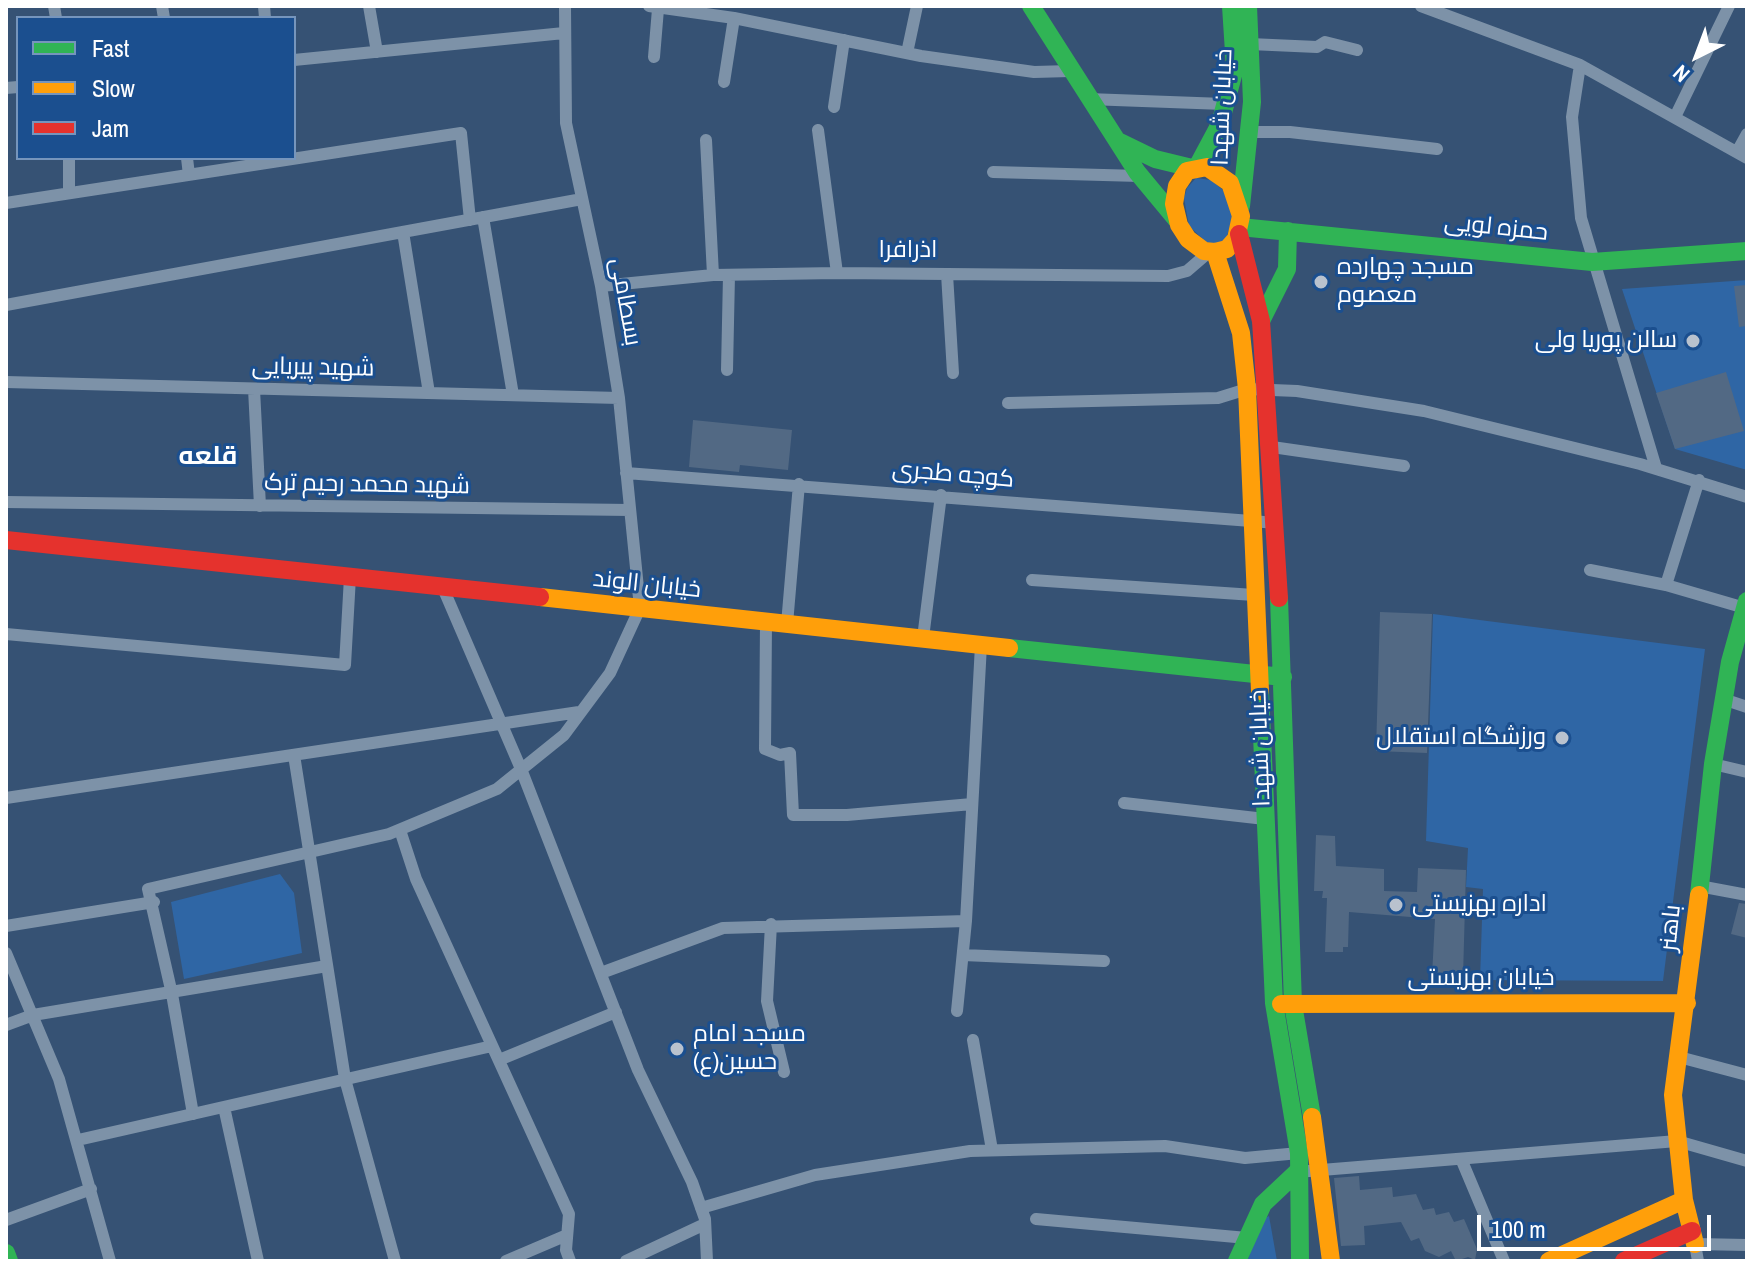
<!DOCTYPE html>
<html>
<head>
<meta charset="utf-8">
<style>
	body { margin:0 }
	#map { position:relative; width:1753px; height:1267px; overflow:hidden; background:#365274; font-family:"Archivo Narrow",sans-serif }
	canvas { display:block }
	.frame { position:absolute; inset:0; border:8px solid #fff; pointer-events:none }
	.legend { position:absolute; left:16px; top:16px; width:280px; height:144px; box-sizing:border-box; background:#1b4f8f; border:2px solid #7695bc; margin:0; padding:10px 14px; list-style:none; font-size:24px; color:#fff }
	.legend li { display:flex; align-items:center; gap:16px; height:40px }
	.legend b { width:40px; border:2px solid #7695bc }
	.north { position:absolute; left:1657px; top:16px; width:80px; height:80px; -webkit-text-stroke:6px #1b4f8f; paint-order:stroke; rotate:222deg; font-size:22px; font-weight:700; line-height:32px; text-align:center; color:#fff }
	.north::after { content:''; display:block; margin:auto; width:28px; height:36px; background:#fff; clip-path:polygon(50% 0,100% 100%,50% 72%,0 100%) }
	.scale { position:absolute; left:1477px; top:1215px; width:234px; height:36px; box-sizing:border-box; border:4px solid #fff; border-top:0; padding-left:10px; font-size:24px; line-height:28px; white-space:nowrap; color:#fff; -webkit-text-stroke:6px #1b4f8f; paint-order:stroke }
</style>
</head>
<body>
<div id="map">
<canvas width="1753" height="1267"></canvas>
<div class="frame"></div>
<ul class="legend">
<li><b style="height:10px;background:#30b455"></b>Fast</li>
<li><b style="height:10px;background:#ff9f0a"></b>Slow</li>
<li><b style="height:10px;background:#e5322d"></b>Jam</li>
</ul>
<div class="north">N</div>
<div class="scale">100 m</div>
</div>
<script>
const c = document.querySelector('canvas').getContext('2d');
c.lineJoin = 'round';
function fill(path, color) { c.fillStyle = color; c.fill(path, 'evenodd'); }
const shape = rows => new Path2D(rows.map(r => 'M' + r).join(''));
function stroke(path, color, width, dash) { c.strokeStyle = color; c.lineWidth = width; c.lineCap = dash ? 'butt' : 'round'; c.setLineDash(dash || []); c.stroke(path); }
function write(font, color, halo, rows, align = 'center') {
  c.font = font + ' "Archivo Narrow",Cairo,sans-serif'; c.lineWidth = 6; c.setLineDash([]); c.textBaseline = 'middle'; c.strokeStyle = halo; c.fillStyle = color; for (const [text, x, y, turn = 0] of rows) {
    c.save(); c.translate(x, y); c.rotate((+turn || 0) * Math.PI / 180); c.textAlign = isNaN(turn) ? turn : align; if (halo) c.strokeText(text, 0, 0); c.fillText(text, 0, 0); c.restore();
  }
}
const green = shape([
	[1196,178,1211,180,1223,190,1233,215,1226,240,1213,244,1206,242,1189,226,1184,198,1187,188],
	[1747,280,1747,470,1675,449,1622,289],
	[1433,614,1705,649,1663,981,1480,980,1483,889,1466,887,1468,848,1426,841],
	[280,874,294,893,302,953,184,979,171,902],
	[1269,1216,1277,1261,1247,1261,1263,1219]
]);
const building = shape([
	[1747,285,1747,326,1739,327,1734,286],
	[1726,372,1744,431,1675,449,1656,393],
	[693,420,792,430,788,470,740,465,739,472,689,467],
	[1380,612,1432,614,1427,753,1376,751],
	[1316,835,1335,836,1336,866,1384,869,1384,891,1417,892,1418,868,1466,870,1463,977,1432,976,1435,919,1349,912,1348,947,1343,947,1343,952,1325,952,1327,898,1322,898,1323,891,1314,891],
	[1739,903,1747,904,1747,938,1731,934],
	[1359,1176,1360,1190,1392,1187,1393,1197,1416,1194,1423,1210,1434,1208,1436,1215,1449,1212,1454,1222,1464,1219,1477,1249,1475,1260,1468,1257,1456,1261,1451,1251,1439,1257,1425,1251,1419,1238,1411,1241,1401,1222,1364,1226,1365,1245,1341,1246,1334,1178]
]);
const street = shape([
	[54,6,56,18],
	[162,6,164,18],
	[264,6,265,18],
	[369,6,377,52],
	[649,6,734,18,921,56,1034,72,1070,71],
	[1421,6,1580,65,1747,158],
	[1250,44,1317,47,1325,42,1357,50],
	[907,53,917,6],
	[654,57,658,9],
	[294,60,564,33],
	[1580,65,1572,117,1581,218,1656,468],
	[724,82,734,18],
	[6,88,18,87],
	[1088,99,1224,104],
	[834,107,844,40],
	[1675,117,1729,6],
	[818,130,837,273],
	[1249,132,1290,132,1437,149],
	[706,140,713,275],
	[1737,152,1747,134],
	[69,158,69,193],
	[187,158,189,175],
	[993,172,1140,176],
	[6,203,461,133,470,220],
	[483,217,513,395],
	[403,232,429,393],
	[947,274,953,373],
	[601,286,713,275,837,273,1168,276,1187,271,1209,252],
	[6,305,582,199],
	[727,370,729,275],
	[6,382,619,398],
	[254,389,260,506],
	[1008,403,1218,398,1247,389,1297,391,1424,411,1640,464,1747,497],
	[1272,447,1404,466],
	[626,473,1277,523],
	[6,502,630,510],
	[1590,570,1666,585,1745,608],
	[1032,580,1254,595],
	[1666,585,1699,480],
	[443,588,521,769,638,1070,692,1182,705,1219,707,1261],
	[766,622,765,749,780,755,790,753,793,815,847,815,972,804],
	[787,624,799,484],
	[6,634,345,665,350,577],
	[923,638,941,495],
	[1723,699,1747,707],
	[294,755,345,1079,395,1261],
	[1713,764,1747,772],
	[6,798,579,712],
	[1124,803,1265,819],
	[400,830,416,879,569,1214,566,1250,570,1261],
	[1699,886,1747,895],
	[771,924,767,1001,784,1072],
	[6,926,154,902],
	[6,953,59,1079,110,1261],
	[963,955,1104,961],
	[601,973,723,928,966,921],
	[957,1011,966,921,981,645],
	[6,1025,33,1015,327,966],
	[973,1040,992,1150],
	[1679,1057,1747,1075],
	[499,1060,616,1012],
	[224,1107,258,1261],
	[193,1114,172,994,148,889,389,834,497,789,564,735,610,673,640,608,619,398,601,286,566,123,565,6],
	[78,1140,492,1046],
	[1462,1161,1504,1261],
	[1297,1172,1677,1141,1747,1161],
	[701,1208,815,1175,970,1151,1165,1146,1245,1158,1299,1153],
	[1036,1219,1247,1238],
	[6,1220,91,1189],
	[506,1261,567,1235],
	[626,1261,705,1224],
	[1698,1261,1695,1244,1747,1245]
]);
const fast = shape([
	[1031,6,1137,172,1176,219],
	[1120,142,1155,159,1192,168],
	[1197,167,1220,124,1235,68,1231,6],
	[1241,206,1252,102,1248,6],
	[1240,227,1592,262,1747,251],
	[1261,321,1287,269,1288,231],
	[1279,598,1293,1004,1312,1117],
	[1009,648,1283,677],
	[1260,691,1274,1003,1299,1153,1300,1261],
	[1699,895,1713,764,1730,662,1747,601],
	[6,1253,9,1261],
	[1237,1261,1263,1204,1297,1172]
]);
const slow = shape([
	[1207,167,1230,183,1241,216,1236,239,1227,249,1215,252,1204,251,1188,239,1179,225,1174,204,1177,186,1187,171,1207,167],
	[1215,252,1241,333,1247,389,1260,691],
	[540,597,1009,648],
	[1281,1004,1687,1003],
	[1312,1117,1331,1261],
	[1695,1244,1684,1200,1673,1095,1699,895],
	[1549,1261,1684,1200]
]);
const jam = shape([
	[1239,234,1261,321,1279,598],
	[6,540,540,597],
	[1624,1261,1692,1231]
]);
const markers = [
	[1321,282,8,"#b9c2ce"],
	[1693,341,8,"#b9c2ce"],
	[1562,738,8,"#b9c2ce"],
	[1396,905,8,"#b9c2ce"],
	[677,1049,8,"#b9c2ce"]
];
const streetNames = [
	["خیابان شهدا",1223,107,-88],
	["حمزه لویی",1496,228,6],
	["اذرافرا",908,251],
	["بسطامی",625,302,80],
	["شهید پیریایی",313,368,1],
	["کوچه طجری",953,475,5],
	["شهید محمد رحیم ترک",367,485,1],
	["خیابان الوند",647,585,6],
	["خیابان شهدا",1261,748,-92],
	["باهنر",1671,928,-84],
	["خیابان بهزیستی",1481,979]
];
const poiNames = [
	["مسجد چهارده",1337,268],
	["معصوم",1337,296],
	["سالن پوریا ولی",1677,341,"right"],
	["ورزشگاه استقلال",1546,738,"right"],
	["اداره بهزیستی",1412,905],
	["مسجد امام",693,1035],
	["حسین(ع)",693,1063]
];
const neighbourhoodNames = [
	["قلعه",208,457]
];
fill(green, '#2f66a5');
fill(building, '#526984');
stroke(street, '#7d92a8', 12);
stroke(fast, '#30b455', 18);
stroke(slow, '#ff9f0a', 18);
stroke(jam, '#e5322d', 18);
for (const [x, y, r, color] of markers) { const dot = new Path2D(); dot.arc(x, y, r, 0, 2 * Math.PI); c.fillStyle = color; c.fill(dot); stroke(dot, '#1b4f8f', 3); }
write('24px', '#fff', '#1b4f8f', streetNames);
write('24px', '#fff', '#1b4f8f', poiNames, 'left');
write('bold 26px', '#fff', '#1b4f8f', neighbourhoodNames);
</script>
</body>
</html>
